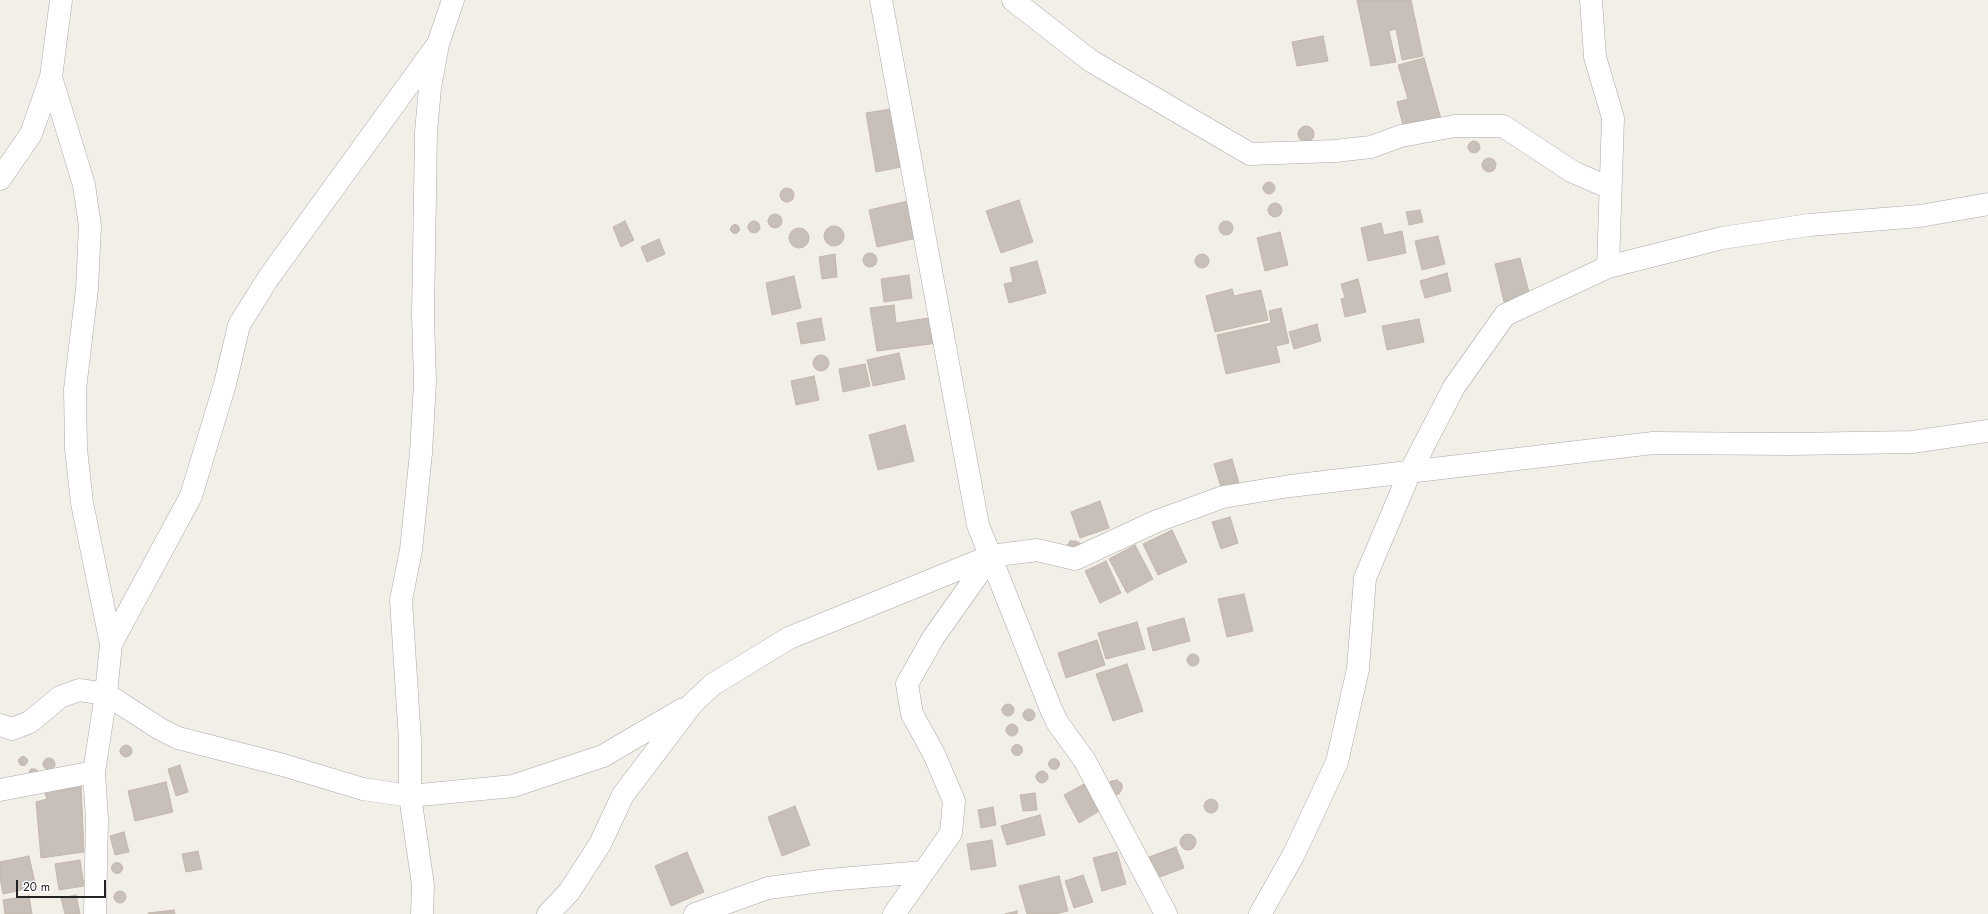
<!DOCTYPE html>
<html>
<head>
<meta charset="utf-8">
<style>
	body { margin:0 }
	#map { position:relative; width:1988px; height:914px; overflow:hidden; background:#f2efe9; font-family:Jost,sans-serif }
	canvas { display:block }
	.scale { position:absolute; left:16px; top:880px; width:90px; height:18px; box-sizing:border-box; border:2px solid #222; border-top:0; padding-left:5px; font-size:12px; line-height:14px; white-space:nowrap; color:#222; -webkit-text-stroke:3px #fff; paint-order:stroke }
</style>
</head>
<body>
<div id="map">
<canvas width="1988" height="914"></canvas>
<div class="scale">20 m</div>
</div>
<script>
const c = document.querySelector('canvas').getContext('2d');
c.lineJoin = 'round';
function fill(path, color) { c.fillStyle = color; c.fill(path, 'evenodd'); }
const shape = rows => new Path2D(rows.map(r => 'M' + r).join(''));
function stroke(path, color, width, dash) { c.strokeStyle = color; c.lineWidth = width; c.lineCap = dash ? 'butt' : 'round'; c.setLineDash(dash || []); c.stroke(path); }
const building = shape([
	[1357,0,1411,0,1423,56,1402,60,1396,29,1389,31,1396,62,1371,66,1357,0],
	[1323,36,1328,61,1297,66,1292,42,1323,36],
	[1424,58,1441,119,1404,129,1397,102,1408,99,1398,65,1424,58],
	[891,109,901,167,876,172,866,113,891,109],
	'1298 134a8 8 0 1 1 16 0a8 8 0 1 1-16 0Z',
	'1468 147a6 6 0 1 1 12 0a6 6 0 1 1-12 0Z',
	'1482 165a7 7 0 1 1 14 0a7 7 0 1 1-14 0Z',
	'1263 188a6 6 0 1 1 12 0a6 6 0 1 1-12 0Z',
	'780 195a7 7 0 1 1 14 0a7 7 0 1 1-14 0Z',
	[1019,200,1033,242,1001,253,986,211,1019,200],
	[908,201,917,238,877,247,869,210,908,201],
	'1268 210a7 7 0 1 1 14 0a7 7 0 1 1-14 0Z',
	[1420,210,1423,222,1409,225,1406,212,1420,210],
	'768 221a7 7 0 1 1 14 0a7 7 0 1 1-14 0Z',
	'748 227a6 6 0 1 1 12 0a6 6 0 1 1-12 0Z',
	[625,221,634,240,621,247,613,227,625,221],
	'1219 228a7 7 0 1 1 14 0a7 7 0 1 1-14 0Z',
	[1381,223,1384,235,1402,231,1406,253,1368,261,1361,228,1381,223],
	'730.5 229a4.5 4.5 0 1 1 9 0a4.5 4.5 0 1 1-9 0Z',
	'824 236a10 10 0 1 1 20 0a10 10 0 1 1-20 0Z',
	'789 238a10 10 0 1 1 20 0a10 10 0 1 1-20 0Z',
	[1280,232,1288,265,1265,271,1257,238,1280,232],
	[1438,236,1445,264,1422,270,1415,241,1438,236],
	[659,239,665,254,647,262,641,247,659,239],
	'863 260a7 7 0 1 1 14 0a7 7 0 1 1-14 0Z',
	'1195 261a7 7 0 1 1 14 0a7 7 0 1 1-14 0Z',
	[835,254,837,277,822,279,819,257,835,254],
	[1520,258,1530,296,1504,302,1495,264,1520,258],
	[1037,261,1046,293,1009,303,1004,284,1013,282,1010,268,1037,261],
	[1447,273,1451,291,1425,298,1420,281,1447,273],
	[909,275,912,298,884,302,881,279,909,275],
	[794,276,801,308,772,315,766,283,794,276],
	[1358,279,1366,312,1345,317,1341,299,1345,298,1341,284,1358,279],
	[1232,289,1234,296,1261,290,1268,320,1215,332,1206,296,1232,289],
	[894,305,896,323,935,317,938,343,877,351,870,308,894,305],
	[1281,308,1289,343,1276,346,1280,362,1226,374,1217,335,1271,323,1269,311,1281,308],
	[821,318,825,340,801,344,797,323,821,318],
	[1419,319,1424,342,1387,350,1382,326,1419,319],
	[1317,324,1321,341,1294,349,1289,332,1317,324],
	[899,353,905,379,873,386,867,360,899,353],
	'813 363a8 8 0 1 1 16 0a8 8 0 1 1-16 0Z',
	[865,364,870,386,843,392,839,369,865,364],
	[814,376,819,400,796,405,791,381,814,376],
	[905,425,914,461,878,470,869,435,905,425],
	[1232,459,1239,483,1221,487,1214,464,1232,459],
	[1100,501,1109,528,1080,538,1071,512,1100,501],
	[1230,517,1238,543,1221,549,1212,522,1230,517],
	[1172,530,1187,562,1158,575,1143,544,1172,530],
	[1070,541,1076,541,1081,544,1081,549,1067,546,1070,541],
	[1135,545,1153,579,1127,593,1109,559,1135,545],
	[1106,561,1121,593,1100,603,1085,571,1106,561],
	[1244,594,1253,631,1227,637,1218,599,1244,594],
	[1184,618,1190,641,1153,651,1147,628,1184,618],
	[1137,622,1145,649,1106,659,1098,633,1137,622],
	[1097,640,1105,665,1066,678,1058,653,1097,640],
	'1187 660a6 6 0 1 1 12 0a6 6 0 1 1-12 0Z',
	[1127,664,1143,711,1113,721,1096,674,1127,664],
	'1002 710a6 6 0 1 1 12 0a6 6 0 1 1-12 0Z',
	'1023 715a6 6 0 1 1 12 0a6 6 0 1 1-12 0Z',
	'1006 730a6 6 0 1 1 12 0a6 6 0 1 1-12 0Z',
	'1011.5 750a5.5 5.5 0 1 1 11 0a5.5 5.5 0 1 1-11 0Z',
	'120 751a6 6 0 1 1 12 0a6 6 0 1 1-12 0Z',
	'18.5 761a4.5 4.5 0 1 1 9 0a4.5 4.5 0 1 1-9 0Z',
	'43 764a6 6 0 1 1 12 0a6 6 0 1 1-12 0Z',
	'1048.5 764a5.5 5.5 0 1 1 11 0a5.5 5.5 0 1 1-11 0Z',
	[180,765,188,792,176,796,168,769,180,765],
	[31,769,35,769,38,771,39,774,30,776,29,772,31,769],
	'1036 777a6 6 0 1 1 12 0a6 6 0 1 1-12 0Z',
	[1117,780,1122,784,1122,789,1119,794,1113,795,1108,785,1111,781,1117,780],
	[166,782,173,812,135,821,128,791,166,782],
	[1086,783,1101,810,1079,823,1064,795,1086,783],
	[81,785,84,852,41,858,36,802,47,799,44,790,81,785],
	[1035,793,1037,810,1023,811,1020,795,1035,793],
	'1204 806a7 7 0 1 1 14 0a7 7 0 1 1-14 0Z',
	[795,806,810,845,782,856,768,817,795,806],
	[993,807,996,825,981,828,978,810,993,807],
	[1040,815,1045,835,1007,845,1001,826,1040,815],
	[124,832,129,852,115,855,110,836,124,832],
	'1180 842a8 8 0 1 1 16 0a8 8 0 1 1-16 0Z',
	[992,840,996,866,971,870,967,844,992,840],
	[1176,847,1184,868,1157,878,1149,857,1176,847],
	[198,851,202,869,186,872,182,854,198,851],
	[687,852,704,892,671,906,655,866,687,852],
	[1117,852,1126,884,1102,891,1093,858,1117,852],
	[29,856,36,887,3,894,0,878,0,862,29,856],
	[80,860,84,886,59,890,55,864,80,860],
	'111.5 868a5.5 5.5 0 1 1 11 0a5.5 5.5 0 1 1-11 0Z',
	[1083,875,1093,902,1074,908,1065,881,1083,875],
	[1059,876,1068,911,1055,914,1027,914,1019,886,1059,876],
	'114 897a6 6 0 1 1 12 0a6 6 0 1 1-12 0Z',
	[76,895,80,914,65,914,61,898,76,895],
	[29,896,32,914,5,914,3,900,29,896],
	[174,910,175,914,148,914,148,913,174,910],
	[1017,911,1017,914,1005,914,1017,911]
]);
const street = shape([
	[881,0,978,525,1051,709,1057,722,1085,761,1166,914],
	[1013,0,1091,61,1250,154,1335,151,1371,147,1401,136,1455,126,1503,126,1573,172,1610,188],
	[1591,0,1595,57,1613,118,1608,267],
	[51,77,84,185,90,226,87,289,75,389,76,449,82,503,111,644,106,694,94,772,97,819,95,914],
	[0,179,31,134,51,77,61,0],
	[111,644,191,496,225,384,239,325,269,277,438,44,453,0],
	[0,725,12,729,30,722,60,697,79,690,106,694,160,729,178,738,283,765,363,789,410,796,513,786,603,756,683,709],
	[0,790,94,772],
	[422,914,423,885,410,796,410,741,401,600,411,550,421,453,425,382,423,316,426,132,430,88,438,44],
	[548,914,569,892,600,844,623,795,692,704,712,685,789,638,991,556,1037,550,1075,559,1157,521,1223,497,1290,486,1653,443,1793,444,1912,442,1988,431],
	[695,914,768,888,828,880,923,872],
	[894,914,951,833,954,801,934,754,912,714,907,684,933,638,991,556],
	[1260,914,1294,854,1337,762,1358,669,1365,578,1410,472,1454,387,1505,315,1608,267,1722,238,1809,225,1920,216,1988,204]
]);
fill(building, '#c7bfb8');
stroke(building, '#c4b6ab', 1);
stroke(street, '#a9a9a9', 23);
stroke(street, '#fff', 22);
</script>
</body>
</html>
